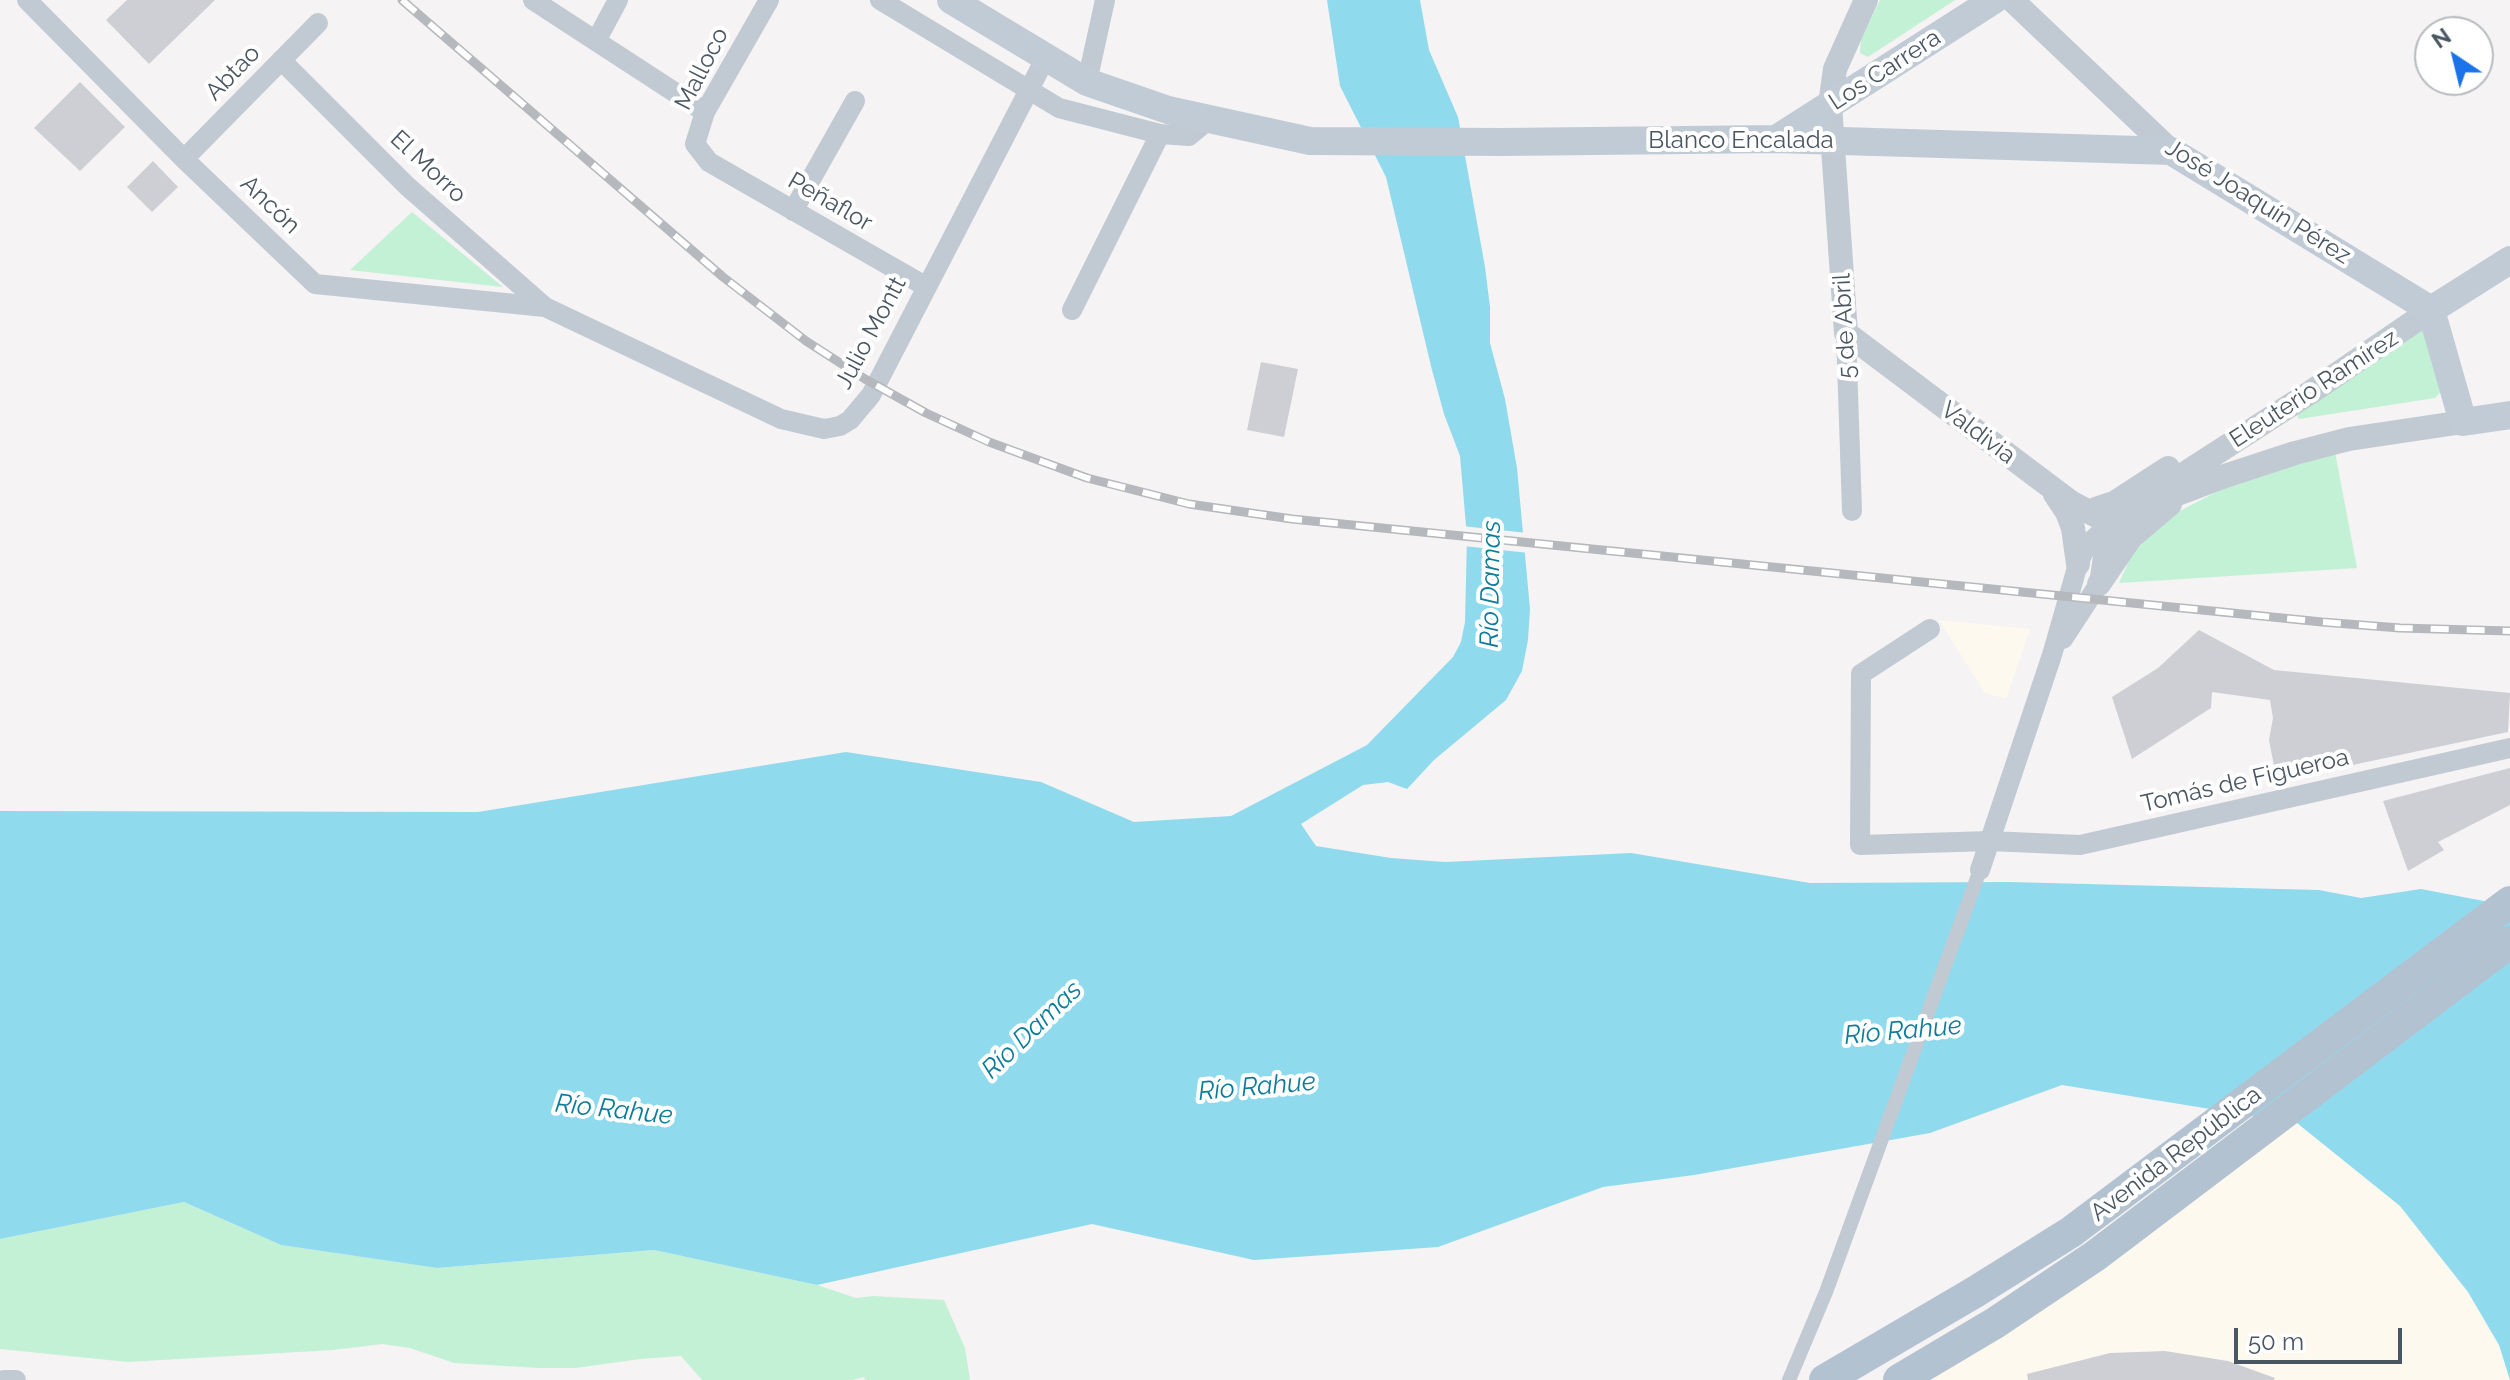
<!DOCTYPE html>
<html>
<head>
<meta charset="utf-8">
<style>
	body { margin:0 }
	#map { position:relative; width:2510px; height:1380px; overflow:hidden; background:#f5f3f3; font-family:Raleway,sans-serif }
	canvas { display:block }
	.north { position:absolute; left:2414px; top:16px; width:80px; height:80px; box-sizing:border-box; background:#fff; border:2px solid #b7bbc0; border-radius:50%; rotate:325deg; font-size:22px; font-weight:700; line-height:32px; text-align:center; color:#4a5661 }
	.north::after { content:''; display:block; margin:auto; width:28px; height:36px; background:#1a73e8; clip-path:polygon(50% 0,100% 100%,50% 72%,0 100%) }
	.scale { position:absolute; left:2234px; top:1328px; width:168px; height:36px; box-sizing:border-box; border:4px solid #4a5661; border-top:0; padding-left:10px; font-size:24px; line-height:28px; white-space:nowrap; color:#4a5661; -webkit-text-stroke:6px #fff; paint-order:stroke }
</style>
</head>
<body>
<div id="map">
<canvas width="2510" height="1380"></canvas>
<div class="north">N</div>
<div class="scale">50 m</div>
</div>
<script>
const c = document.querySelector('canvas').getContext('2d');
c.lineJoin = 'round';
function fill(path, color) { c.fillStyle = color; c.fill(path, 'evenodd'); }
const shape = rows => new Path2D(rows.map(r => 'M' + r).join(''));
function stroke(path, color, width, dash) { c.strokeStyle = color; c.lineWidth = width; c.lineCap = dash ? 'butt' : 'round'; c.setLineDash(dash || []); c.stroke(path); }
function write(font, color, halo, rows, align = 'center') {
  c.font = font + ' Raleway,sans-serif'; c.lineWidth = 8; c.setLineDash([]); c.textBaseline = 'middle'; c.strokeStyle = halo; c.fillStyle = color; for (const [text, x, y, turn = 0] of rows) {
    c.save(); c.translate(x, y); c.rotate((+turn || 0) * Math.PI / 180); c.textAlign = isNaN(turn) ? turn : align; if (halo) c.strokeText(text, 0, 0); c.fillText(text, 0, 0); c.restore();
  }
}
const commercial = shape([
	[1939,620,2030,629,2006,699,1985,693],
	[2297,1123,2400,1206,2468,1292,2499,1345,2510,1380,1926,1380,1996,1335]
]);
const green = shape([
	[1880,0,1955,0,1868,57,1860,53,1861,40],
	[412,212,503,287,350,270],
	[2424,324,2448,384,2435,398,2299,419,2294,408],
	[2335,452,2357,568,2119,583,2132,554,2146,532,2172,515,2255,472],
	[184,1202,281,1245,437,1268,654,1250,817,1285,856,1298,873,1296,944,1300,965,1348,970,1380,865,1380,864,1377,852,1380,702,1380,681,1356,640,1359,576,1368,539,1368,454,1363,410,1348,382,1344,333,1350,128,1362,0,1349,0,1239]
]);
const water = shape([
	[1327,0,1420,0,1429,50,1458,117,1485,267,1490,307,1490,343,1505,399,1517,468,1530,609,1528,640,1522,671,1506,700,1434,760,1407,789,1388,782,1363,785,1301,824,1316,846,1391,858,1445,862,1631,853,1810,883,2009,882,2319,890,2361,898,2421,889,2510,906,2510,1380,2499,1345,2468,1292,2400,1206,2297,1123,2062,1085,1930,1133,1694,1175,1603,1187,1438,1247,1254,1260,1092,1224,817,1285,654,1250,437,1268,281,1245,184,1202,0,1239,0,811,478,812,846,752,1041,782,1134,822,1231,816,1367,745,1453,657,1461,642,1465,622,1467,537,1460,456,1444,414,1431,366,1386,177,1340,86]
]);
const pier = shape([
	[1462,526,1528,533,1529,553,1463,546]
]);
const building = shape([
	[127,0,215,0,149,64,106,20],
	[80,82,125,127,80,171,34,128],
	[153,161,178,187,152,212,127,187],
	[1261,362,1298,369,1284,437,1247,430],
	[2199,630,2274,670,2510,693,2508,732,2277,781,2269,740,2273,718,2270,700,2212,692,2211,708,2132,759,2112,697,2158,668],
	[2510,768,2510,805,2438,842,2444,850,2408,871,2383,801],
	[2165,1351,2228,1361,2275,1378,2274,1380,2028,1380,2027,1374,2110,1353]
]);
const pedestrian = shape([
	[1789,1380,1826,1292,1980,870]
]);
const minor = shape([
	[27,0,184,159,315,284,545,307],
	[533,0,705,112],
	[769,0,705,112,695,144,709,162,925,286],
	[880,0,1059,108,1160,134,1189,136,1200,127,1203,118],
	[596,41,618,0],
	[281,60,407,186,545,307,781,419,824,429,840,426,850,420,871,395,1046,57],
	[1087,82,1105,0],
	[184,159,318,23],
	[793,211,855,101],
	[1072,310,1160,134],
	[1846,333,1852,511],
	[1930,629,1861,674,1860,845,1990,841,2080,845,2510,748],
	[2063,639,2099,584,2104,550,2115,521],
	[1980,870,2052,655,2078,564,2087,545,2117,517],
	[4,1380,16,1380]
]);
const tertiary = shape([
	[1866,0,1835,69,1830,105,1846,333,2072,503,2097,516,2117,517,2222,477,2295,453,2349,439,2463,422],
	[2012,0,2171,151],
	[2159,490,2311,392,2431,310],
	[2055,494,2067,512,2073,528,2078,564],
	[2096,509,2114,503,2168,468],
	[2099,584,2131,537,2170,504]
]);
const secondary = shape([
	[951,0,1087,82,1168,110,1310,141,1503,142,1776,139,2171,151,2431,310,2463,422,2510,415],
	[1776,139,1994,0],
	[2431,310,2510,260]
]);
const primary = shape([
	[1825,1380,1975,1292,2071,1232,2510,902],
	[1899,1380,1995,1323,2095,1256,2510,942]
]);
const rail = shape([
	[402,0,723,277,806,341,865,379,926,413,989,442,1087,478,1189,504,1292,519,2322,622,2400,628,2510,631]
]);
const streetNames = [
	["Malloco",702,69,-63],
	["Los Carrera",1885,70,-33],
	["Abtao",233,73,-46],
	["Blanco Encalada",1741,141],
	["El Morro",428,167,43],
	["Peñaflor",830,202,30],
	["José Joaquín Pérez",2258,202,32],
	["Ancón",270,205,44],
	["5 de Abril",1845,326,-93],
	["Julio Montt",871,333,-62],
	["Eleuterio Ramírez",2314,389,-33],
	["Valdivia",1978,433,37],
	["Tomás de Figueroa",2245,781,-13],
	["Avenida República",2176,1154,-37]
];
const waterNames = [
	["Río Damas",1491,584,-89],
	["Río Damas",1032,1030,-44],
	["Río Rahue",1903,1031,-5],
	["Río Rahue",1257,1087,-5],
	["Río Rahue",614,1110,6]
];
fill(commercial, '#fdf9ef');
fill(green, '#c3f1d5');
fill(water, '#90daee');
fill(pier, '#f5f3f3');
fill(building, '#cdcfd5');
stroke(pedestrian, '#c1cad2', 14);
stroke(minor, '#c1cad2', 20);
stroke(tertiary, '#c1cad2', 24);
stroke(secondary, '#c1cbd6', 28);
stroke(primary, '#b3c2d1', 32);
stroke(rail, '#b5b8bd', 9);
stroke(rail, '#fff', 6, [18]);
write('24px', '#4a5661', '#fff', streetNames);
write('italic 26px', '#0c7c9b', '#fff', waterNames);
</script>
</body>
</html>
